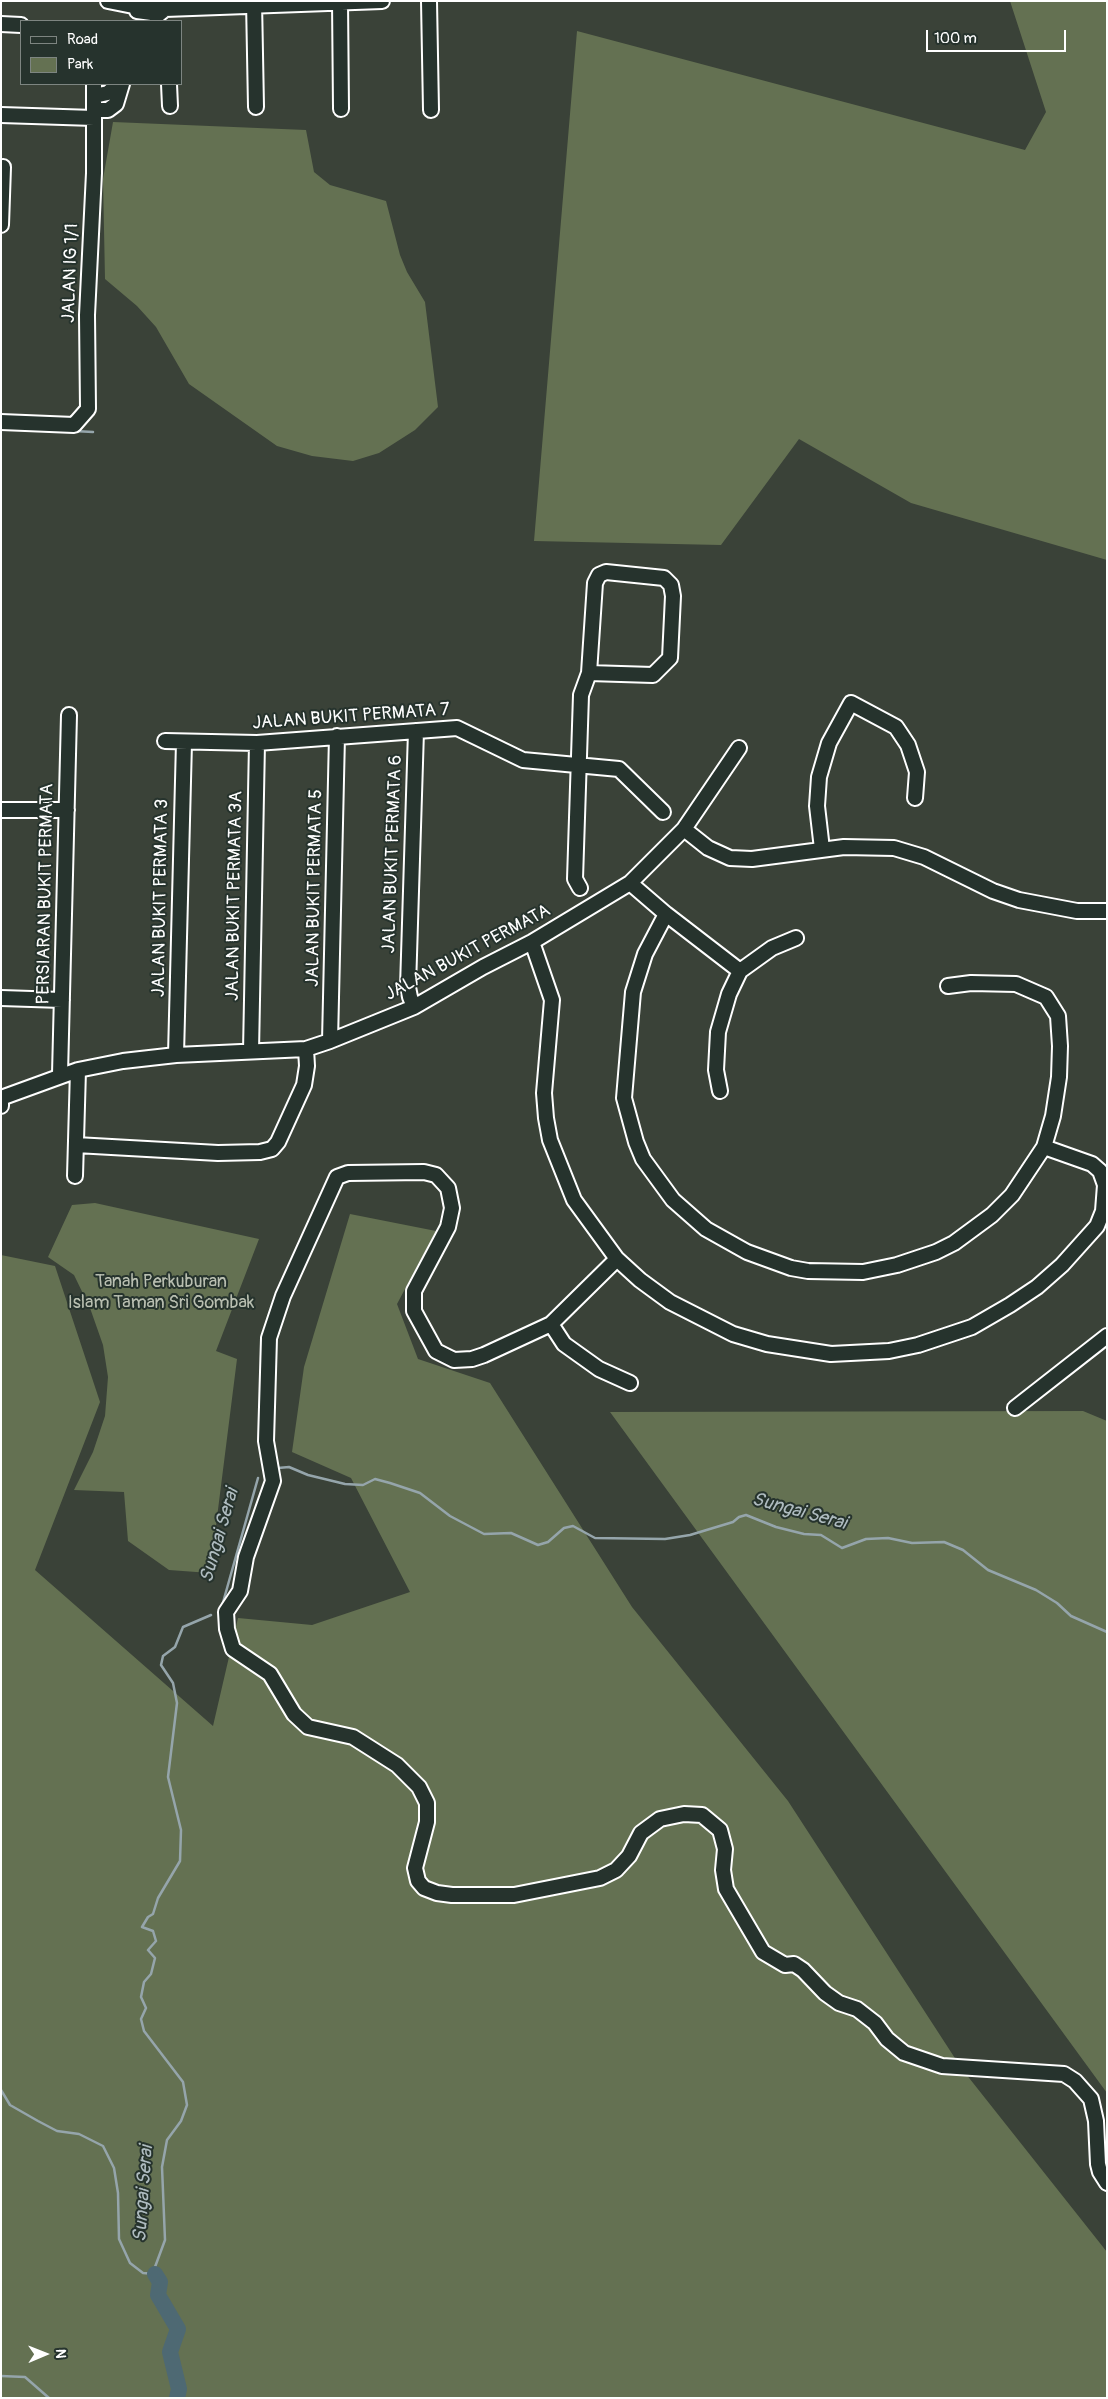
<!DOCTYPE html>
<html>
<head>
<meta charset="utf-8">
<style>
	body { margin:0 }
	#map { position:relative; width:1108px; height:2399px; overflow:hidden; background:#3a4238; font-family:Pangolin,sans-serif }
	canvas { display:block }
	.frame { position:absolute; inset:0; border:2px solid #fff; pointer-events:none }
	.legend { position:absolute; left:20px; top:20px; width:162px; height:65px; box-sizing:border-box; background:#26332d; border:1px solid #7d8581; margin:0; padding:6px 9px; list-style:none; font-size:15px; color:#fff }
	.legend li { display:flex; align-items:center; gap:10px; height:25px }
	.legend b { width:25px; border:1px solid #7d8581 }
	.north { position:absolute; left:20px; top:2329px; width:50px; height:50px; -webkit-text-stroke:4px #26332d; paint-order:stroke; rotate:89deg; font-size:14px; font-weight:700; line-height:20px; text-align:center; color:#fff }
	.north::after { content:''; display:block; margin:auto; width:18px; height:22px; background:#fff; clip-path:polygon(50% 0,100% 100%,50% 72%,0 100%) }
	.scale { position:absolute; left:926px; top:30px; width:140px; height:22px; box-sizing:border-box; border:2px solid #fff; border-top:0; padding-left:6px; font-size:15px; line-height:18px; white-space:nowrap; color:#fff; -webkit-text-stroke:4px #26332d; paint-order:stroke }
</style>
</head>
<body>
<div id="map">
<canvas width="1108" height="2399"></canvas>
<div class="frame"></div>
<ul class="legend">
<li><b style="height:6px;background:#26332d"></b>Road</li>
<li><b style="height:14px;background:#647152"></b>Park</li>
</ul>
<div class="north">N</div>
<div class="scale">100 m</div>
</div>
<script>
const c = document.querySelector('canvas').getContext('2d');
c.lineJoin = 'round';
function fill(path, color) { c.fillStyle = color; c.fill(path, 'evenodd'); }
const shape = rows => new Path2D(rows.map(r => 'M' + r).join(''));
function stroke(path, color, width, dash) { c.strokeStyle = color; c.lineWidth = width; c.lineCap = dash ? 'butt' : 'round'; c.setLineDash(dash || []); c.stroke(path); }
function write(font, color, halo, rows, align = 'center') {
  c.font = font + ' Pangolin,sans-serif'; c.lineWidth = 4; c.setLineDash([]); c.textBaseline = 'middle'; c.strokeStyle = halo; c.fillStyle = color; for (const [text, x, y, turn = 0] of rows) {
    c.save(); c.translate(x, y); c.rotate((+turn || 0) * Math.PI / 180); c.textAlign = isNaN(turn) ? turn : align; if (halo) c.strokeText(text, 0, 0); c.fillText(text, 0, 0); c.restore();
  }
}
const green = shape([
	[1010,1,1107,1,1107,560,911,503,799,439,721,545,534,541,577,31,1025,150,1046,112],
	[113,122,306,130,314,172,330,185,386,201,400,255,407,272,425,302,438,407,415,430,379,453,353,461,312,456,277,446,189,384,156,327,137,306,105,279,103,179],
	[95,1203,259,1239,216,1351,237,1359,210,1573,169,1570,128,1541,124,1492,74,1490,93,1452,105,1416,108,1377,103,1345,90,1308,74,1275,48,1257,72,1205],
	[350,1214,436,1231,397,1304,418,1359,490,1383,632,1607,788,1801,962,2069,1107,2252,1107,2398,1,2398,1,1255,55,1266,100,1402,35,1570,213,1726,238,1618,312,1625,410,1592,351,1478,292,1452,304,1367],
	[1083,1411,1107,1421,1107,2093,610,1412]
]);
const stream = shape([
	[1,429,11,429],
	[74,431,93,432],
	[278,1468,289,1467,308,1475,345,1484,363,1485,375,1479,390,1483,420,1493,450,1516,484,1534,511,1533,538,1545,548,1542,564,1528,573,1526,595,1538,665,1539,690,1535,733,1522,739,1517,746,1515,776,1527,804,1534,821,1535,842,1548,866,1539,888,1538,912,1543,944,1542,963,1550,988,1570,1036,1590,1057,1603,1071,1616,1107,1632],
	[222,1606,258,1478],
	[1,2090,10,2105,38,2121,57,2131,79,2134,103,2146,114,2168,118,2193,119,2239,130,2263,143,2273,155,2274,155,2267,165,2240,162,2167,167,2140,181,2121,187,2105,183,2082,144,2031,141,2019,146,2008,141,1997,144,1982,151,1974,155,1958,148,1950,156,1941,153,1931,142,1927,148,1917,153,1914,158,1898,180,1861,181,1830,168,1777,177,1703,173,1683,161,1665,163,1656,175,1647,183,1627,211,1615],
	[1,2376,25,2377,49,2398]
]);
const river = shape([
	[155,2274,160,2282,158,2295,178,2329,170,2352,179,2389,177,2398]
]);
const minor = shape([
	[108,1,138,7],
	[142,1,159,4,165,9],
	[254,1,256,107],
	[340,1,341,109],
	[429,1,431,110],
	[137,11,159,14,165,9,382,1],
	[1,24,21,25],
	[169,84,170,106],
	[94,96,108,93,118,84],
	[94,110,108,110,116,104,122,84],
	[1,115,94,118],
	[1,225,3,167],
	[1,422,74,425,88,409,87,315,94,173,94,84],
	[165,741,257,743,457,728,523,760,619,769,663,812],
	[1,810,67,810],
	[684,829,708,848,730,858,752,859,844,847,894,848,924,857,993,891,1019,900,1077,911,1107,911],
	[822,849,817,806,819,777,829,743,851,703,896,727,908,745,917,772,915,798],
	[630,883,666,914,740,971],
	[580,888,575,879,581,695,589,673,595,583,599,575,606,572,664,578,671,585,673,596,670,658,653,675,589,673],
	[666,914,645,954,633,992,624,1098,636,1142,643,1159,673,1200,706,1229,747,1252,791,1268,808,1271,863,1272,897,1265,936,1252,954,1243,992,1215,1012,1195,1044,1147,1053,1116,1059,1077,1060,1046,1058,1016,1046,997,1016,984,971,983,948,986],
	[532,942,552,1000,544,1093,546,1118,550,1140,574,1200,617,1259,640,1280,670,1302,733,1334,767,1344,831,1354,889,1351,918,1345,972,1327,1010,1305,1037,1287,1062,1265,1097,1226,1103,1211,1105,1185,1100,1171,1092,1164,1044,1147],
	[1,998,62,1000],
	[414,1007,410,997,408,987,416,731],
	[330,1041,337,736],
	[251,1051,257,743],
	[176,1055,184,742],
	[60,1074,69,715],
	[720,1091,716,1070,718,1032,729,994,740,971,772,948,796,938],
	[1,1106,1,1098,78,1070,123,1061,176,1055,306,1049,330,1041,414,1007,483,967,532,942,630,883,684,829,739,748],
	[76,1145,218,1153,260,1152,272,1149,278,1142,304,1085,307,1066,306,1049],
	[75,1176,78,1070],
	[617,1259,551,1324,484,1355,472,1359,454,1360,436,1351,414,1311,414,1291,448,1227,452,1208,448,1188,436,1175,424,1172,348,1173,337,1177,283,1296,269,1338,266,1441,273,1481,246,1557,240,1591,226,1612,227,1629,233,1649,270,1674,294,1714,308,1727,353,1737,397,1765,419,1787,427,1803,427,1822,415,1868,418,1881,424,1888,437,1893,452,1895,514,1895,600,1878,616,1870,629,1856,641,1833,660,1819,684,1814,702,1815,720,1830,725,1849,723,1870,726,1889,763,1952,785,1965,794,1964,803,1970,825,1993,839,2003,857,2009,875,2023,887,2039,904,2053,942,2066,1064,2074,1075,2081,1091,2099,1096,2121,1098,2164,1100,2172,1107,2183],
	[551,1324,564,1344,599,1369,630,1383],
	[1015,1408,1107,1336]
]);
const streetNames = [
	["JALAN IG 1/1",71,273,-88],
	["JALAN BUKIT PERMATA 7",351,717,-4],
	["JALAN BUKIT PERMATA 6",393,854,-88],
	["JALAN BUKIT PERMATA 5",315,888,-89],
	["PERSIARAN BUKIT PERMATA",46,894,-89],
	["JALAN BUKIT PERMATA 3A",235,896,-89],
	["JALAN BUKIT PERMATA 3",161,898,-89],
	["JALAN BUKIT PERMATA",468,953,-28]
];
const parkNames = [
	["Tanah Perkuburan",161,1282],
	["Islam Taman Sri Gombak",161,1303]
];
const waterNames = [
	["Sungai Serai",799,1512,15],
	["Sungai Serai",220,1536,-74],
	["Sungai Serai",144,2194,-86]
];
fill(green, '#647152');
stroke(stream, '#95a5ab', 2.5);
stroke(river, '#4e6973', 16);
stroke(minor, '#fff', 18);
stroke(minor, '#26332d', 14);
write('18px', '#fff', '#26332d', streetNames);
write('18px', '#b9bfb1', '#26332d', parkNames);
write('italic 19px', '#afbcc0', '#26332d', waterNames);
</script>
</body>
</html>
